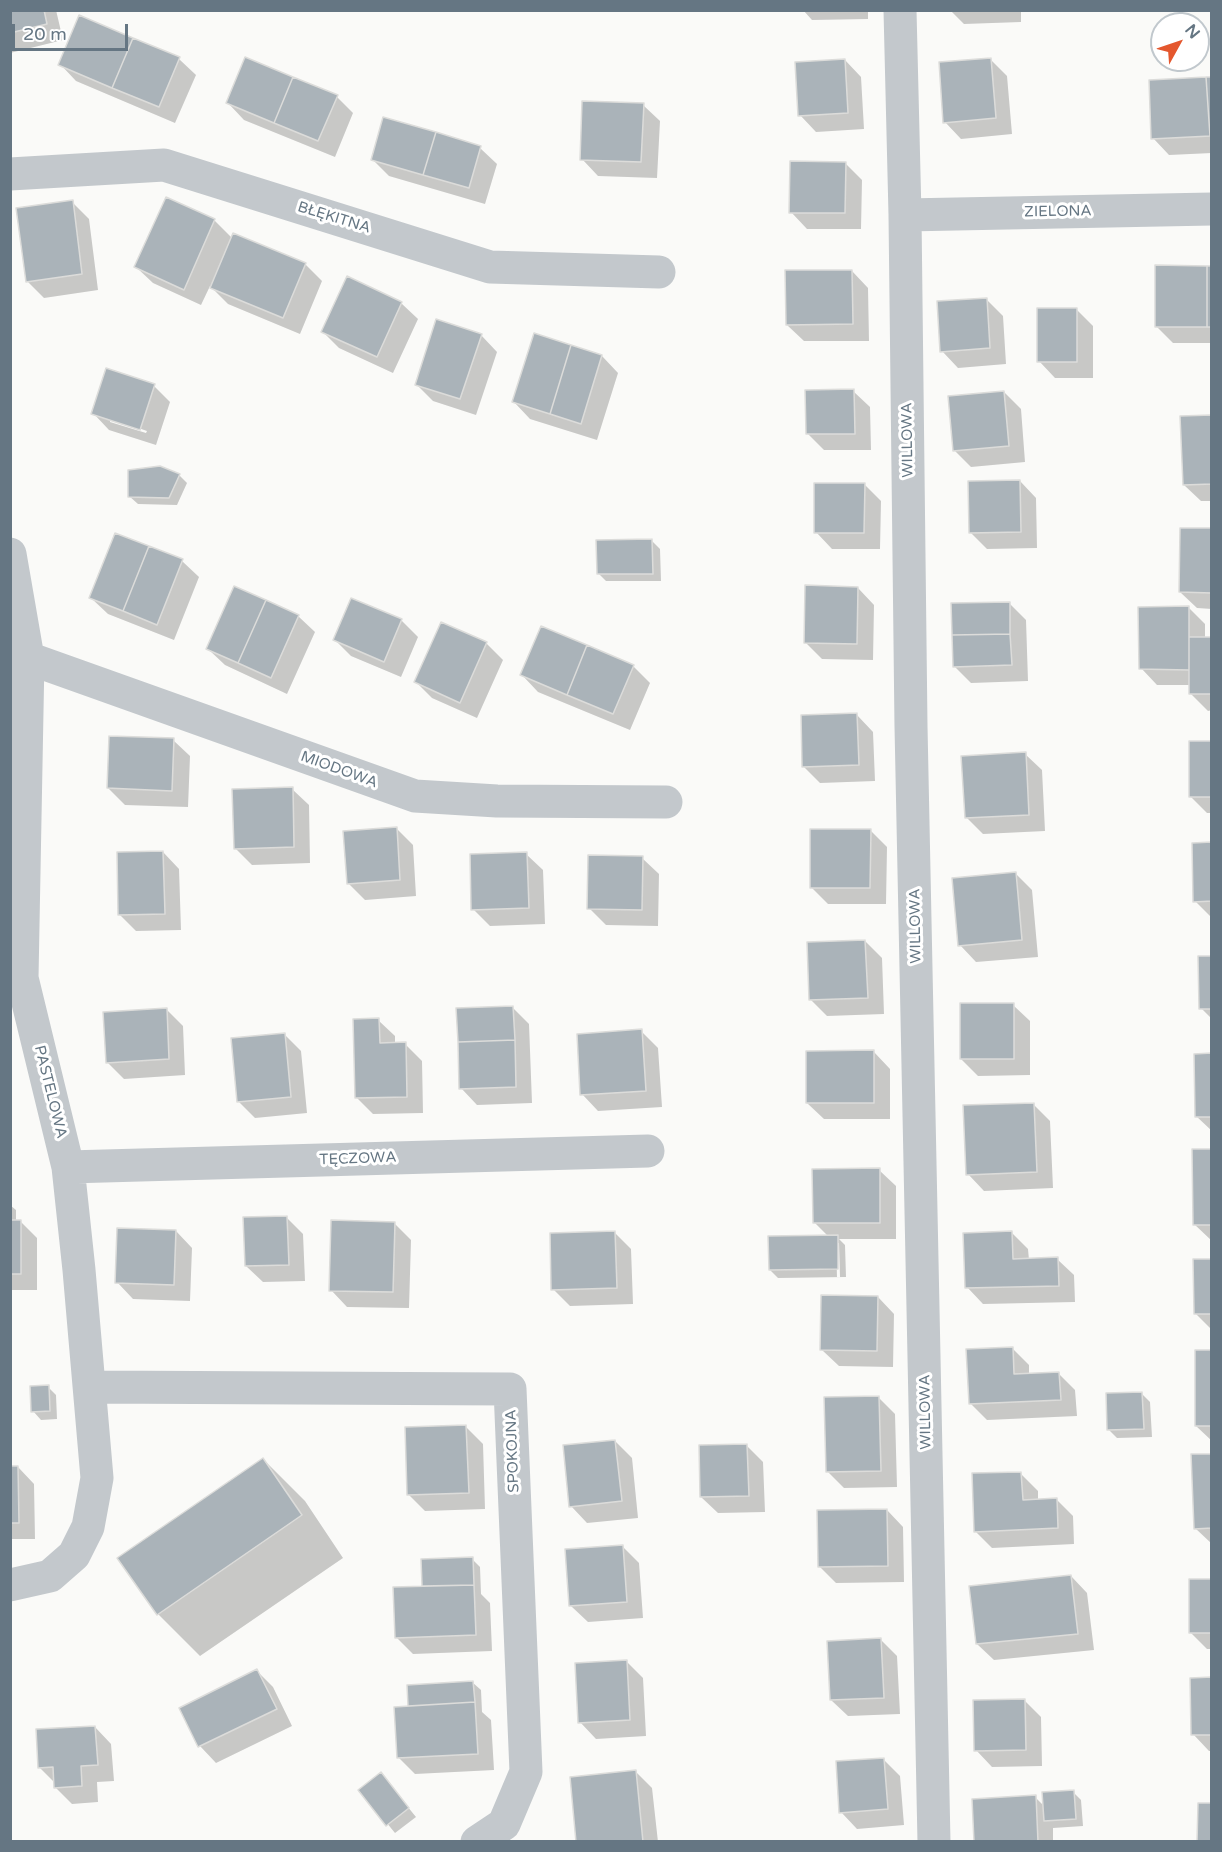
<!DOCTYPE html>
<html>
<head>
<meta charset="utf-8">
<style>
	body { margin:0 }
	#map { position:relative; width:1222px; height:1852px; overflow:hidden; background:#fafaf8; font-family:"Varela Round",sans-serif }
	canvas { display:block }
	.frame { position:absolute; inset:0; border:12px solid #657683; pointer-events:none }
	.north { position:absolute; left:1150px; top:12px; width:60px; height:60px; box-sizing:border-box; background:#fff; border:2px solid #c1c8cd; border-radius:50%; rotate:50deg; font-size:16px; font-weight:700; line-height:24px; text-align:center; color:#657683 }
	.north::after { content:''; display:block; margin:auto; width:21px; height:27px; background:#e4572e; clip-path:polygon(50% 0,100% 100%,50% 72%,0 100%) }
	.scale { position:absolute; left:12px; top:24px; width:116px; height:27px; box-sizing:border-box; border:3px solid #657683; border-top:0; padding-left:8px; font-size:18px; line-height:21px; white-space:nowrap; color:#657683; -webkit-text-stroke:4px #fff; paint-order:stroke }
</style>
</head>
<body>
<div id="map">
<canvas width="1222" height="1852"></canvas>
<div class="frame"></div>
<div class="north">N</div>
<div class="scale">20 m</div>
</div>
<script>
const c = document.querySelector('canvas').getContext('2d');
c.lineJoin = 'round';
function fill(path, color) { c.fillStyle = color; c.fill(path, 'evenodd'); }
const shape = rows => new Path2D(rows.map(r => 'M' + r).join(''));
function stroke(path, color, width, dash) { c.strokeStyle = color; c.lineWidth = width; c.lineCap = dash ? 'butt' : 'round'; c.setLineDash(dash || []); c.stroke(path); }
function write(font, color, halo, rows, align = 'center') {
  c.font = font + ' "Varela Round",sans-serif'; c.lineWidth = 6; c.setLineDash([]); c.textBaseline = 'middle'; c.strokeStyle = halo; c.fillStyle = color; for (const [text, x, y, turn = 0] of rows) {
    c.save(); c.translate(x, y); c.rotate((+turn || 0) * Math.PI / 180); c.textAlign = isNaN(turn) ? turn : align; if (halo) c.strokeText(text, 0, 0); c.fillText(text, 0, 0); c.restore();
  }
}
const shadow = shape([
	[10,10,56,10,63,40,10,53],
	[803,10,868,10,868,19,812,20],
	[950,10,1021,10,1021,22,964,24],
	[179,59,196,75,175,123,76,81,60,64],
	[990,59,1007,76,1012,134,961,139,945,122],
	[845,60,861,77,864,129,816,132,800,115],
	[1212,78,1212,153,1169,155,1153,138],
	[337,97,353,113,335,157,244,120,228,103],
	[643,105,660,121,657,178,598,176,582,159],
	[480,148,497,164,485,204,389,176,372,159],
	[845,163,862,180,861,229,807,229,791,212],
	[166,199,214,220,232,238,305,264,322,281,300,334,228,304,210,286,201,305,153,283,136,267],
	[72,202,89,219,98,290,44,298,27,281],
	[1212,267,1212,343,1173,343,1156,326],
	[852,271,868,288,869,341,804,341,787,325],
	[987,300,1003,316,1006,364,958,368,942,351],
	[401,303,418,319,393,373,339,348,323,332],
	[1076,309,1093,326,1093,378,1055,378,1039,361],
	[481,335,497,352,476,415,433,401,416,384],
	[602,356,618,373,597,440,530,419,514,402],
	[154,386,170,402,156,445,109,430,93,413],
	[110,418,147,431,146,433,110,422],
	[853,391,870,407,871,450,824,450,808,434],
	[1004,392,1021,409,1025,462,971,467,954,450],
	[1212,417,1212,501,1201,501,1184,485],
	[179,475,187,483,177,505,138,504,129,496],
	[1020,481,1036,498,1037,548,987,549,971,533],
	[864,484,881,501,880,549,832,549,816,532],
	[1212,530,1212,609,1197,608,1180,592],
	[652,541,660,549,661,581,606,581,598,573],
	[182,561,199,577,174,640,108,614,91,598],
	[858,588,874,605,873,660,822,659,805,642],
	[1009,603,1026,620,1028,681,971,683,954,666],
	[1189,608,1205,624,1205,639,1212,639,1212,710,1208,711,1191,694,1191,685,1157,685,1141,668],
	[298,616,315,632,287,694,225,665,208,649],
	[401,620,418,637,401,677,351,656,335,640],
	[486,643,503,660,477,718,432,698,416,682],
	[633,666,650,683,630,730,538,692,522,675],
	[857,715,873,732,875,781,820,783,803,766],
	[173,740,190,756,188,807,125,805,108,788],
	[1212,742,1212,813,1207,813,1190,796],
	[1025,754,1042,770,1045,831,983,834,966,817],
	[292,789,309,805,310,863,252,865,235,848],
	[396,828,413,845,416,896,365,900,349,884],
	[870,830,887,847,886,904,828,904,811,887],
	[1212,844,1212,918,1195,901],
	[163,852,179,869,181,930,136,931,120,915],
	[526,854,543,870,545,924,490,926,473,909],
	[642,858,659,874,658,926,606,925,589,908],
	[1016,874,1032,890,1038,957,976,962,960,945],
	[865,941,882,958,884,1014,827,1016,811,1000],
	[1212,958,1212,1019,1201,1008],
	[1013,1005,1030,1021,1030,1075,978,1076,961,1059],
	[513,1008,529,1024,532,1103,477,1105,461,1088],
	[166,1009,183,1026,185,1075,124,1079,107,1062],
	[378,1020,395,1036,395,1044,405,1044,422,1061,423,1113,373,1114,356,1097],
	[641,1031,658,1048,662,1107,598,1111,582,1094],
	[285,1035,301,1051,307,1113,255,1118,239,1102],
	[874,1052,890,1069,890,1119,824,1119,807,1103],
	[1212,1055,1212,1131,1196,1116],
	[1033,1104,1050,1121,1053,1188,984,1191,968,1174],
	[1212,1151,1212,1241,1194,1224],
	[879,1170,896,1186,896,1239,839,1239,845,1245,846,1277,778,1278,770,1270,829,1237,814,1222],
	[836,1243,839,1243,840,1277,837,1277],
	[10,1205,16,1210,16,1221,20,1221,37,1238,37,1290,10,1290],
	[286,1217,303,1234,305,1281,263,1282,246,1266],
	[394,1223,411,1240,409,1308,347,1307,331,1290],
	[176,1231,192,1248,190,1301,133,1299,117,1282],
	[615,1233,631,1249,633,1304,570,1306,553,1289],
	[1012,1233,1028,1249,1029,1260,1057,1259,1074,1275,1075,1302,983,1304,967,1287],
	[1212,1260,1212,1330,1196,1314],
	[878,1297,894,1314,893,1367,839,1366,822,1350],
	[1012,1348,1029,1365,1029,1375,1059,1374,1075,1390,1077,1416,987,1420,971,1404],
	[1212,1352,1212,1441,1196,1426],
	[48,1387,56,1395,57,1419,41,1420,33,1411],
	[1142,1394,1150,1402,1152,1437,1117,1438,1109,1430],
	[879,1398,895,1414,897,1487,844,1488,827,1471],
	[466,1427,483,1444,485,1509,425,1511,409,1495],
	[615,1441,632,1458,638,1518,587,1523,571,1506],
	[746,1445,763,1462,765,1512,718,1513,701,1497],
	[1212,1455,1212,1544,1195,1528],
	[263,1459,305,1501,343,1558,200,1656,158,1614,119,1558],
	[10,1467,18,1467,34,1484,35,1539,10,1539],
	[1021,1474,1038,1491,1038,1501,1057,1500,1073,1516,1074,1544,992,1548,975,1531],
	[887,1510,903,1527,904,1582,836,1583,819,1566],
	[622,1546,639,1563,643,1618,588,1622,571,1606],
	[472,1559,480,1567,481,1594,490,1603,492,1651,413,1654,396,1637,423,1588,422,1561],
	[1071,1576,1087,1593,1094,1650,994,1660,977,1644],
	[1212,1581,1212,1649,1207,1649,1191,1633],
	[881,1640,897,1656,900,1714,848,1716,831,1700],
	[626,1661,643,1678,646,1736,596,1739,580,1722],
	[257,1671,273,1687,292,1726,216,1763,200,1746,181,1708],
	[1212,1679,1212,1751,1209,1751,1193,1734],
	[472,1682,481,1690,482,1712,491,1720,494,1770,415,1774,398,1757,410,1707,409,1686],
	[1024,1700,1041,1717,1042,1766,992,1767,976,1750],
	[95,1727,111,1744,114,1781,97,1782,98,1802,72,1804,55,1787,55,1783,39,1767],
	[883,1759,900,1776,904,1825,857,1829,841,1812],
	[636,1772,652,1788,658,1842,578,1842],
	[381,1774,416,1817,395,1833,360,1790],
	[1073,1792,1081,1800,1083,1826,1053,1828,1053,1842,976,1842,1035,1797,1044,1806]
]);
const building = shape([
	[10,10,44,10,47,24,10,33,10,10],
	[79,15,133,38,112,88,58,65,79,15],
	[133,38,180,57,159,107,112,88,133,38],
	[245,57,293,77,274,123,226,103,245,57],
	[991,58,996,118,943,123,939,62,991,58],
	[845,59,848,113,798,116,795,62,845,59],
	[293,77,338,95,318,141,274,123,293,77],
	[1206,77,1210,136,1151,139,1149,80,1206,77],
	[1206,77,1212,77,1212,136,1210,136,1206,77],
	[582,101,644,103,641,162,580,160,582,101],
	[383,117,436,132,423,175,371,160,383,117],
	[436,132,481,146,469,188,423,175,436,132],
	[790,161,846,162,845,213,789,213,790,161],
	[166,197,215,219,184,290,134,267,166,197],
	[73,200,82,274,26,282,16,208,73,200],
	[233,233,306,263,283,318,210,288,233,233],
	[1155,265,1207,266,1207,327,1155,327,1155,265],
	[1207,266,1212,266,1212,327,1207,327,1207,266],
	[785,270,852,270,853,324,786,325,785,270],
	[347,276,402,302,377,357,321,332,347,276],
	[987,298,990,348,940,352,937,301,987,298],
	[1037,308,1077,308,1077,362,1037,362,1037,308],
	[436,319,482,334,460,399,415,385,436,319],
	[534,333,571,345,550,414,512,402,534,333],
	[571,345,602,355,581,424,550,414,571,345],
	[106,368,155,384,140,430,91,414,106,368],
	[854,389,855,434,806,434,805,390,854,389],
	[1004,391,1009,446,953,451,948,396,1004,391],
	[1212,415,1212,484,1183,485,1180,416,1212,415],
	[160,466,180,474,169,498,128,497,128,470,160,466],
	[1020,480,1021,532,969,533,968,481,1020,480],
	[814,483,865,483,864,533,814,533,814,483],
	[1180,528,1212,528,1212,593,1179,592,1180,528],
	[115,533,149,546,123,611,89,598,115,533],
	[652,539,653,574,597,574,596,540,652,539],
	[149,546,183,559,157,625,123,611,149,546],
	[805,585,858,587,857,644,804,643,805,585],
	[234,586,266,600,238,663,206,649,234,586],
	[351,598,402,619,384,662,333,640,351,598],
	[266,600,299,615,271,678,238,663,266,600],
	[1010,602,1010,634,952,635,951,603,1010,602],
	[1189,606,1189,670,1139,669,1138,607,1189,606],
	[441,622,487,642,460,703,414,682,441,622],
	[541,626,587,645,567,695,520,675,541,626],
	[1010,634,1012,665,953,667,952,635,1010,634],
	[1189,637,1212,637,1212,694,1189,694,1189,637],
	[587,645,634,665,613,714,567,695,587,645],
	[857,713,859,765,802,767,801,715,857,713],
	[109,736,174,738,172,791,107,788,109,736],
	[1189,741,1212,741,1212,797,1189,797,1189,741],
	[1026,752,1029,815,965,818,961,756,1026,752],
	[293,787,294,847,234,849,232,789,293,787],
	[397,827,400,880,347,884,343,831,397,827],
	[810,829,871,829,870,888,810,888,810,829],
	[1212,842,1212,901,1193,902,1192,843,1212,842],
	[163,851,165,914,118,915,117,852,163,851],
	[527,852,529,908,471,910,470,854,527,852],
	[588,855,643,856,642,910,587,909,588,855],
	[1016,872,1022,940,958,946,952,878,1016,872],
	[865,940,868,998,809,1000,807,942,865,940],
	[1198,956,1212,956,1212,1009,1199,1009,1198,956],
	[960,1003,1014,1003,1014,1059,960,1059,960,1003],
	[513,1006,515,1040,458,1042,456,1008,513,1006],
	[167,1008,169,1059,106,1063,103,1012,167,1008],
	[379,1018,380,1043,406,1042,407,1097,355,1098,353,1019,379,1018],
	[642,1029,646,1091,580,1095,577,1034,642,1029],
	[285,1033,291,1097,237,1102,231,1038,285,1033],
	[515,1040,516,1087,459,1089,458,1042,515,1040],
	[874,1050,874,1103,806,1103,806,1051,874,1050],
	[1212,1053,1212,1117,1195,1117,1194,1054,1212,1053],
	[1034,1103,1037,1172,966,1175,963,1105,1034,1103],
	[1192,1149,1212,1149,1212,1225,1193,1225,1192,1149],
	[880,1168,880,1223,813,1223,812,1169,880,1168],
	[287,1216,289,1265,245,1266,243,1217,287,1216],
	[10,1220,21,1220,21,1274,10,1274,10,1220],
	[331,1220,395,1222,393,1292,329,1291,331,1220],
	[117,1228,176,1230,174,1285,115,1283,117,1228],
	[615,1231,617,1288,551,1290,550,1233,615,1231],
	[1012,1231,1013,1259,1058,1257,1059,1286,965,1288,963,1233,1012,1231],
	[838,1235,838,1269,769,1270,768,1236,838,1235],
	[1193,1259,1212,1259,1212,1314,1194,1314,1193,1259],
	[821,1295,878,1296,877,1351,820,1350,821,1295],
	[1013,1347,1014,1374,1059,1372,1061,1400,969,1404,966,1349,1013,1347],
	[1195,1350,1212,1350,1212,1426,1195,1426,1195,1350],
	[49,1385,50,1411,31,1412,30,1386,49,1385],
	[1142,1392,1144,1429,1107,1430,1106,1393,1142,1392],
	[879,1396,881,1471,826,1472,824,1397,879,1396],
	[466,1425,469,1493,407,1495,405,1427,466,1425],
	[615,1440,622,1501,569,1507,563,1445,615,1440],
	[747,1444,749,1496,700,1497,699,1445,747,1444],
	[1191,1454,1212,1454,1212,1528,1194,1529,1191,1454],
	[263,1458,302,1515,157,1615,117,1558,263,1458],
	[10,1466,18,1466,19,1523,10,1523,10,1466],
	[1021,1472,1023,1500,1057,1498,1058,1528,974,1532,972,1473,1021,1472],
	[887,1509,888,1566,818,1567,817,1510,887,1509],
	[623,1545,627,1602,569,1606,565,1549,623,1545],
	[473,1557,474,1585,422,1586,421,1559,473,1557],
	[1071,1575,1078,1634,976,1644,969,1586,1071,1575],
	[1189,1579,1212,1579,1212,1633,1189,1633,1189,1579],
	[474,1585,476,1635,395,1638,393,1587,474,1585],
	[881,1638,884,1698,830,1700,827,1641,881,1638],
	[627,1660,630,1720,578,1723,575,1663,627,1660],
	[257,1669,277,1709,198,1747,179,1708,257,1669],
	[1212,1677,1212,1735,1191,1735,1190,1678,1212,1677],
	[473,1681,475,1702,408,1706,407,1685,473,1681],
	[1025,1699,1026,1750,974,1751,973,1700,1025,1699],
	[475,1702,478,1754,397,1758,394,1707,475,1702],
	[95,1726,98,1765,81,1766,82,1786,54,1788,53,1767,38,1768,36,1729,95,1726],
	[884,1758,888,1809,839,1813,836,1761,884,1758],
	[636,1770,643,1842,576,1842,570,1777,636,1770],
	[381,1772,409,1808,386,1826,358,1790,381,1772],
	[1074,1790,1076,1819,1044,1821,1042,1792,1074,1790],
	[1036,1795,1038,1842,974,1842,972,1799,1036,1795],
	[1198,1803,1212,1803,1212,1842,1197,1842,1198,1803]
]);
const minor = shape([
	[900,10,905,215,911,726,934,1842],
	[10,174,164,165,490,267,659,272],
	[905,215,1212,209],
	[10,554,28,658,22,978,68,1167,79,1270,97,1478,88,1527,74,1555,50,1576,10,1585],
	[28,658,415,796,497,801,666,802],
	[68,1167,648,1151],
	[90,1387,510,1389,526,1772,504,1824,477,1842]
]);
const streetNames = [
	["ZIELONA",1058,212,-1],
	["BŁĘKITNA",334,218,17],
	["WILLOWA",908,440,-91],
	["MIODOWA",339,770,20],
	["WILLOWA",916,926,-91],
	["PASTELOWA",50,1092,76],
	["TĘCZOWA",358,1159,-2],
	["WILLOWA",926,1412,-91],
	["SPOKOJNA",513,1451,-92]
];
fill(shadow, '#0003');
fill(building, '#aab3b9');
stroke(building, '#dcdcda', 1.5);
stroke(minor, '#c3c8cc', 33);
write('15px', '#657683', '#fff', streetNames);
</script>
</body>
</html>
